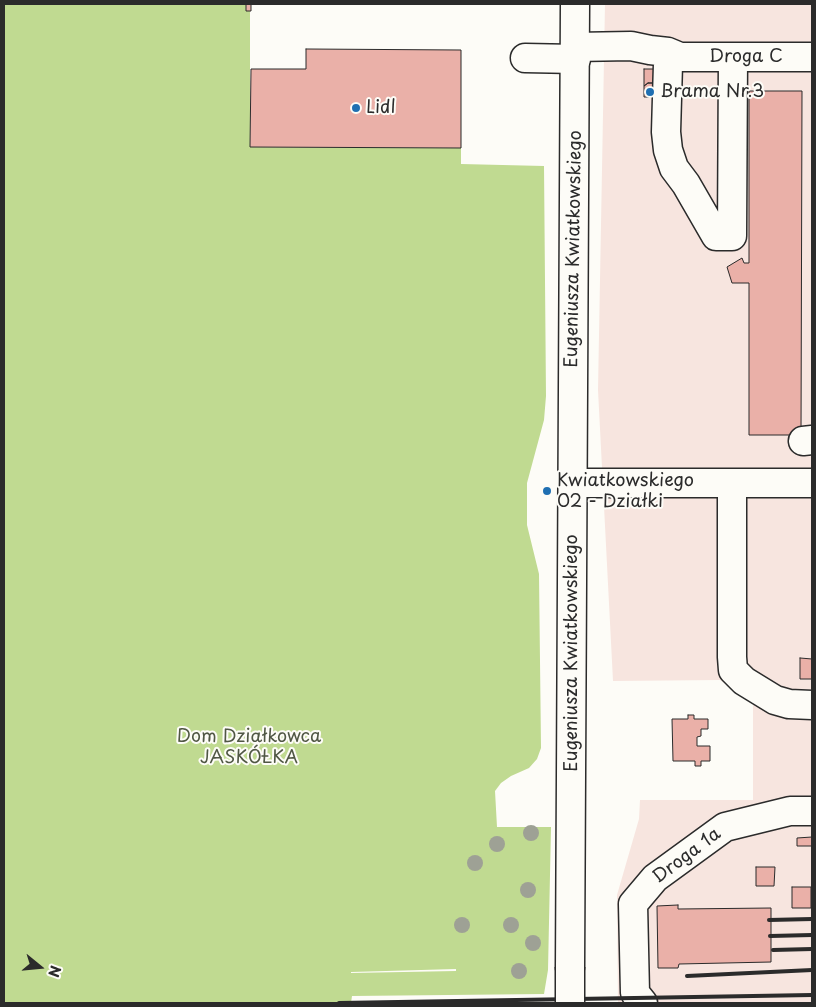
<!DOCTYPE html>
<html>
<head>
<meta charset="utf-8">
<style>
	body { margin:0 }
	#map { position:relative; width:816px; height:1007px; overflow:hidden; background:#fdfcf7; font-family:"Playpen Sans",sans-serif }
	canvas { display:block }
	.frame { position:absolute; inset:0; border:5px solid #2b2b2b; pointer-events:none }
	.north { position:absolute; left:15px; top:942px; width:50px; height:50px; -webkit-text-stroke:4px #fdfcf7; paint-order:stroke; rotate:107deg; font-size:14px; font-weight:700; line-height:20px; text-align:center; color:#2b2b2b }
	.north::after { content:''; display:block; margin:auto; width:18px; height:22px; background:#2b2b2b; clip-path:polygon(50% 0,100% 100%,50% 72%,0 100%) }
</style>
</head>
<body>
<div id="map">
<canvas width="816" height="1007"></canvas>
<div class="frame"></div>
<div class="north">N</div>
</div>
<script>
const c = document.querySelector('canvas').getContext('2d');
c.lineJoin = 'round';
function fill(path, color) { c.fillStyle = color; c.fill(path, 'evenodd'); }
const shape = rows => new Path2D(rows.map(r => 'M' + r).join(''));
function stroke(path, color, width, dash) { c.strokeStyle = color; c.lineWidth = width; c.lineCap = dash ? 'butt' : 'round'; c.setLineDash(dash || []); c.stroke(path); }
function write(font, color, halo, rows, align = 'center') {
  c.font = font + ' "Playpen Sans",sans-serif'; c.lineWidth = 4; c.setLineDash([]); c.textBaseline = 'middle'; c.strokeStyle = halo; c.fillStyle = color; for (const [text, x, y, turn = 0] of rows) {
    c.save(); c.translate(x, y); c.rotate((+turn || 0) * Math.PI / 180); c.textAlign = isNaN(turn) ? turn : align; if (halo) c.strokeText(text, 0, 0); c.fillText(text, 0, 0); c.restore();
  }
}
const built = shape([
	[605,4,812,4,812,1003,618,1003,617,895,639,819,640,800,753,800,753,704,720,680,613,681,598,390]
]);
const green = shape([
	[4,4,250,4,250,147,461,148,461,164,544,166,546,396,544,420,527,483,527,525,539,574,541,748,537,759,529,768,511,776,501,783,495,791,497,827,551,827,548,970,544,994,352,996,351,1003,4,1003],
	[456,969,456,971,351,973,351,972]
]);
const building = shape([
	[246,4,251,4,251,11,246,11,246,4],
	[306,49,461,50,461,148,250,147,251,69,306,69,306,49],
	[644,69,656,69,656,86,652,83,648,83,644,86,644,69],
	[648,83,652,83,656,86,656,97,644,97,644,86,648,83],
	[749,91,802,91,801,435,749,435,749,283,732,283,727,267,742,258,744,263,749,263,749,91],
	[800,658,812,659,812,679,800,679,800,658],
	[688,715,694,715,694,719,708,719,708,729,701,729,701,736,697,737,697,746,710,746,710,761,701,761,701,766,695,766,695,761,673,761,672,719,688,719,688,715],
	[812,837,812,846,797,846,797,838,812,837],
	[756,867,775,867,774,886,756,886,756,867],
	[792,887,811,887,811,908,792,908,792,887],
	[678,905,678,909,771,908,771,962,679,964,678,968,658,968,657,906,678,905]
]);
const minor = shape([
	[575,47,631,46,650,50,668,52,680,57,812,57],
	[525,58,576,59],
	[668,64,666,132,668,150,674,168,686,184,716,236,732,236,733,57],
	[803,441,812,440],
	[573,483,812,483],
	[732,483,732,657,733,670,744,681,775,700,789,704,812,705],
	[643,1003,635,993,633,904,655,878,725,827,790,811,812,811]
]);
const major = shape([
	[570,967,575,4]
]);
const rail = shape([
	[769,920,812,919],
	[770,936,812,935],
	[773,950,812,949],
	[687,976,812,970],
	[339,1003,812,995]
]);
const majorBridge = shape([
	[570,967,570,1003]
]);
const trees = [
	[531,833],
	[497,844],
	[475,863],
	[528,890],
	[462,925],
	[511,925],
	[533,943],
	[519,971]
];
const markers = [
	[650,92,5,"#1f6fb2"],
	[356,108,5,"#1f6fb2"],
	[547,491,5,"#1f6fb2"]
];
const streetNames = [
	["Droga C",746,57],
	["Eugeniusza Kwiatkowskiego",574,249,-89],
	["Eugeniusza Kwiatkowskiego",572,653,-90],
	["Droga 1a",687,856,-37]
];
const poiNames = [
	["Brama Nr.3",660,92],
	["Lidl",366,108],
	["Kwiatkowskiego",557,481],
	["02 - Działki",557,502]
];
const parkNames = [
	["Dom Działkowca",249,737],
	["JASKÓŁKA",249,758]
];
fill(built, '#f7e5df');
fill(green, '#c0da91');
fill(building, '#eab0a8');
stroke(building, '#2b2b2b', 1);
stroke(minor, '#2b2b2b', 31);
stroke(major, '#2b2b2b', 31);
stroke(minor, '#fdfcf7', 28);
stroke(major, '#fdfcf7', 28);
stroke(rail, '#2b2b2b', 4);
stroke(majorBridge, '#2b2b2b', 31, []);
stroke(majorBridge, '#fdfcf7', 28);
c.fillStyle = '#9ea195';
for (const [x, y] of trees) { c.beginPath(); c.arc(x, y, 8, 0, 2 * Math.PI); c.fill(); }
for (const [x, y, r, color] of markers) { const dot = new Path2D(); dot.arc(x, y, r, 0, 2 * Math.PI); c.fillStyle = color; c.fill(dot); stroke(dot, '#fdfcf7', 2); }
write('18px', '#2b2b2b', '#fdfcf7', streetNames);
write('18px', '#2b2b2b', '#fdfcf7', poiNames, 'left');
write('18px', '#505744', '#fdfcf7', parkNames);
</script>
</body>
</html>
